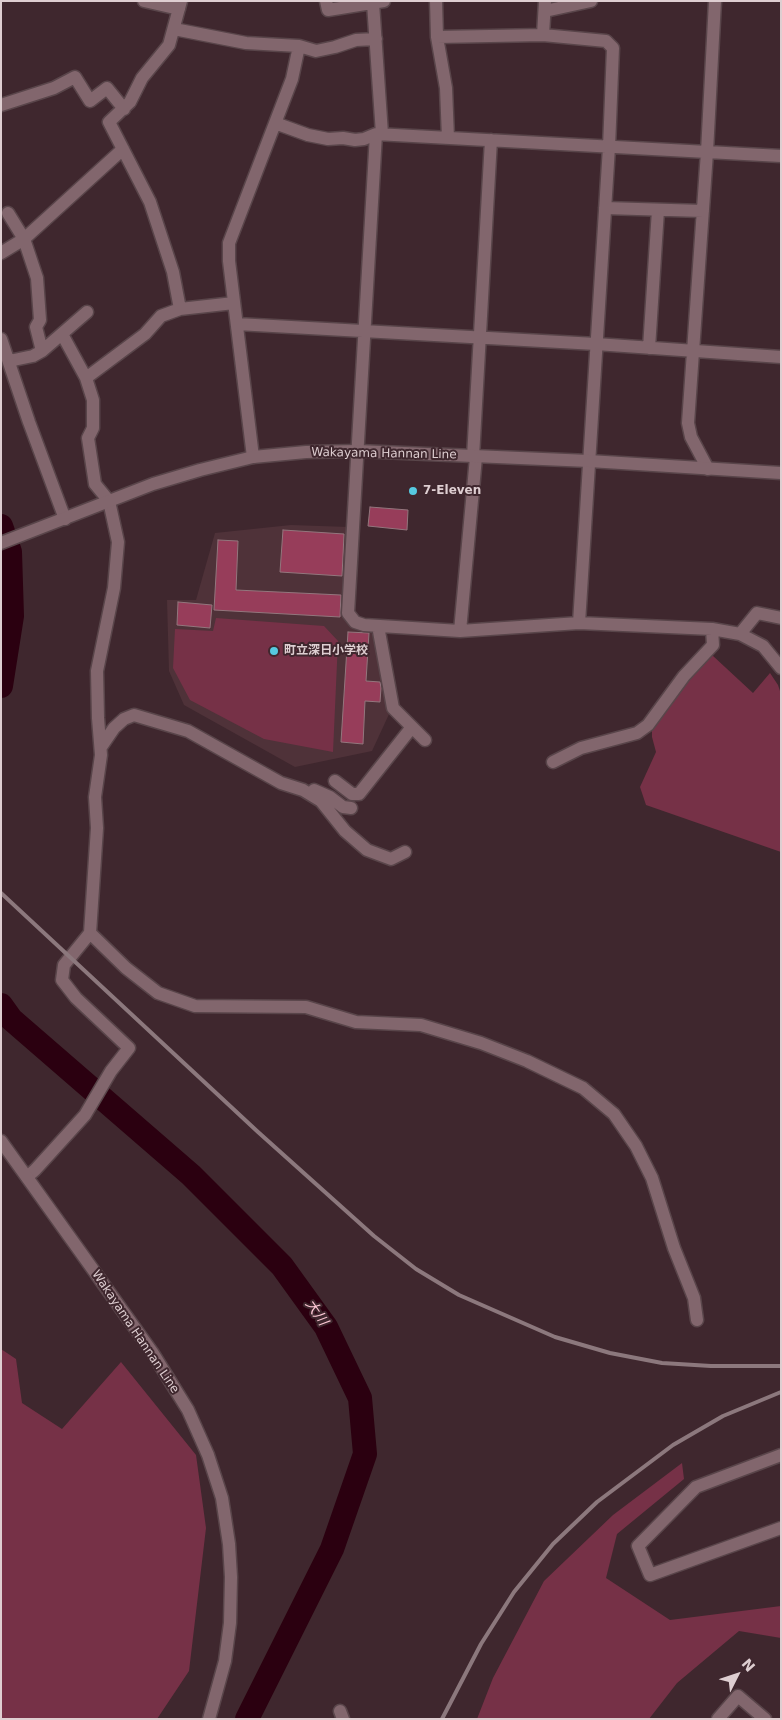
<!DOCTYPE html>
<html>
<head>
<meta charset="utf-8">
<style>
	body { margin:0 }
	#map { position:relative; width:782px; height:1720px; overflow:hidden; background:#3f272e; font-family:"DejaVu Sans",sans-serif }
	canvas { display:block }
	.frame { position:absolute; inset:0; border:2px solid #deced1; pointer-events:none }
	.north { position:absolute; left:712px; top:1650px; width:50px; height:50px; -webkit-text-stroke:4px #3f272e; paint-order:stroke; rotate:49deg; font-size:14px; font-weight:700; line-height:20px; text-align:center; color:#deced1 }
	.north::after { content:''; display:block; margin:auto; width:18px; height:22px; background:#deced1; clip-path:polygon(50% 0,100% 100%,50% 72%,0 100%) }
</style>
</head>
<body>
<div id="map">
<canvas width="782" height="1720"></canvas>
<div class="frame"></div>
<div class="north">N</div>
</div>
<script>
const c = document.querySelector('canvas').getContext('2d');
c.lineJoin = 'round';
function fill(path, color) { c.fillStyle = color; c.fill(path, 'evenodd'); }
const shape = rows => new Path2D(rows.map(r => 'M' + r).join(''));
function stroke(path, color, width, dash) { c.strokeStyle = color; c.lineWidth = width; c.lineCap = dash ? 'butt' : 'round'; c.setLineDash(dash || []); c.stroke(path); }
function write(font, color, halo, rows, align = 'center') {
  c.font = font + ' "DejaVu Sans","Noto Sans JP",sans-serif'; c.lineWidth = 4; c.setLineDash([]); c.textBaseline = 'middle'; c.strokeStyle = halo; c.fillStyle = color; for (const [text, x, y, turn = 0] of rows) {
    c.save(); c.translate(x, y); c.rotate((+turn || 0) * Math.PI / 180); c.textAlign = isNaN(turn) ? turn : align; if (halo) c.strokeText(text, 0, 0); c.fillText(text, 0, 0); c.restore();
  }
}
const built = shape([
	[291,525,349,527,343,616,377,631,390,712,372,751,295,767,184,705,169,671,167,600,196,600,215,533]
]);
const green = shape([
	[216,618,324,626,338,641,333,752,264,739,190,700,173,668,175,629,213,631],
	[712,655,753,693,770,673,778,685,781,694,781,852,646,805,640,787,656,752,652,737,652,728,681,687],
	[1,1349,16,1359,22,1403,62,1429,121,1362,196,1455,206,1528,189,1671,157,1719,1,1719],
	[682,1463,684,1479,617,1534,606,1578,670,1620,781,1606,781,1638,739,1631,677,1683,649,1719,477,1719,493,1678,544,1581,613,1515]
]);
const river = shape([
	[1,526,10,552,12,616,1,686],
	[1,1005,11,1019,191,1175,282,1266,326,1327,360,1398,365,1454,332,1549,247,1719]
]);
const building = shape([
	[370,507,408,510,407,530,368,526,370,507],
	[283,530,344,534,342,576,280,572,283,530],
	[218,540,238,541,236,590,341,595,340,617,214,610,218,540],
	[178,602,212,605,210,628,177,625,178,602],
	[348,632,369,633,366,681,380,682,381,688,380,702,365,701,363,744,341,742,348,632]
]);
const minor = shape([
	[144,1,179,9],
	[326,1,328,10,384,1],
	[436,1,437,37,446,88,448,138],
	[373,3,382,134],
	[545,11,591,1],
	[174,29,246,43,299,46,316,51,335,47,356,40,376,39],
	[543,35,545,1],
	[437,37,543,35,606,41,613,48,609,147,579,623],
	[1,105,54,88,75,77,90,101,107,88,124,109],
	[275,123,308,135,328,139,343,138,355,140,364,139,376,134],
	[605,208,703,211],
	[8,213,24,239,37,278,40,320,36,327,42,351],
	[1,253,24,239,123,149],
	[180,309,173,272,150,202,109,122,130,102,142,78,169,45,181,1],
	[237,324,596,344,781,357],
	[1,339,29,422,65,519],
	[649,348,658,210],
	[9,361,33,356,42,351,87,312],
	[86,378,145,334,161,316,180,309,234,303],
	[253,457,229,261,229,243,292,79,299,46],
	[473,457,491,140],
	[476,457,460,631,579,623,712,629,740,634,763,646,781,668],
	[708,469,691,437,688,423,707,152,715,1],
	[378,626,393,708,425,740],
	[460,631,364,625,355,622,348,613,376,134,781,156],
	[740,634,757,613,781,618],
	[101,747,114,728,124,719,134,715,188,731,281,783,303,790,321,801,345,831,367,850,391,859,405,852],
	[553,762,581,748,637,733,648,725,684,676,713,645,712,629],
	[335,781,352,794,359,794,412,727],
	[314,790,330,797,343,807,351,808],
	[90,933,126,968,158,993,195,1006,306,1007,356,1022,421,1025,481,1043,527,1061,583,1088,614,1114,636,1146,652,1178,674,1248,694,1298,697,1320],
	[27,1177,35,1170,85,1115,111,1071,129,1048,76,998,62,980,64,965,90,933,97,828,95,797,101,755,98,718,97,671,114,588,118,542,109,501,95,484,88,438,93,428,93,400,86,378,62,334],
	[781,1455,696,1487,638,1546,650,1575,781,1528],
	[340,1711,343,1719],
	[718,1719,738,1696,765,1719]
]);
const secondary = shape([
	[1,543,153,484,200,470,253,457,306,452,358,451,589,461,781,473],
	[1,1141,152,1352,188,1410,208,1455,222,1498,229,1544,231,1577,230,1623,225,1661,209,1719]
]);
const rail = shape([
	[1,893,258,1132,374,1236,416,1269,459,1295,555,1337,610,1353,662,1363,711,1366,781,1366],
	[442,1719,481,1644,514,1592,553,1544,597,1502,673,1445,723,1416,781,1392]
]);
const markers = [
	[413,491,5,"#56c9e0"],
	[274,651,5,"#56c9e0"]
];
const streetNames = [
	["Wakayama Hannan Line",384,454,1],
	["Wakayama Hannan Line",135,1332,56]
];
const poiNames = [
	["7-Eleven",423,491],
	["町立深日小学校",284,651]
];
const waterNames = [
	["大川",316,1313,55]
];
fill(built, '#4f3239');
fill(green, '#763147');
stroke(river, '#2b0010', 24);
fill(building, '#973d5a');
stroke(building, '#93767d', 1);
stroke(minor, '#59454a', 15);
stroke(secondary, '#59454a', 15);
stroke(minor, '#82666d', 12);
stroke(secondary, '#82666d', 12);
stroke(rail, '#8c787d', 4);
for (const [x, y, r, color] of markers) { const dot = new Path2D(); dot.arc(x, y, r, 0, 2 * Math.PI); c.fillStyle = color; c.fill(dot); stroke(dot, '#3f272e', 2); }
write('12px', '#deced1', '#3f272e', streetNames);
write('bold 12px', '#deced1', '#3f272e', poiNames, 'left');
write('italic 14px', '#fec9d6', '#3f272e', waterNames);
</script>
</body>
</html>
